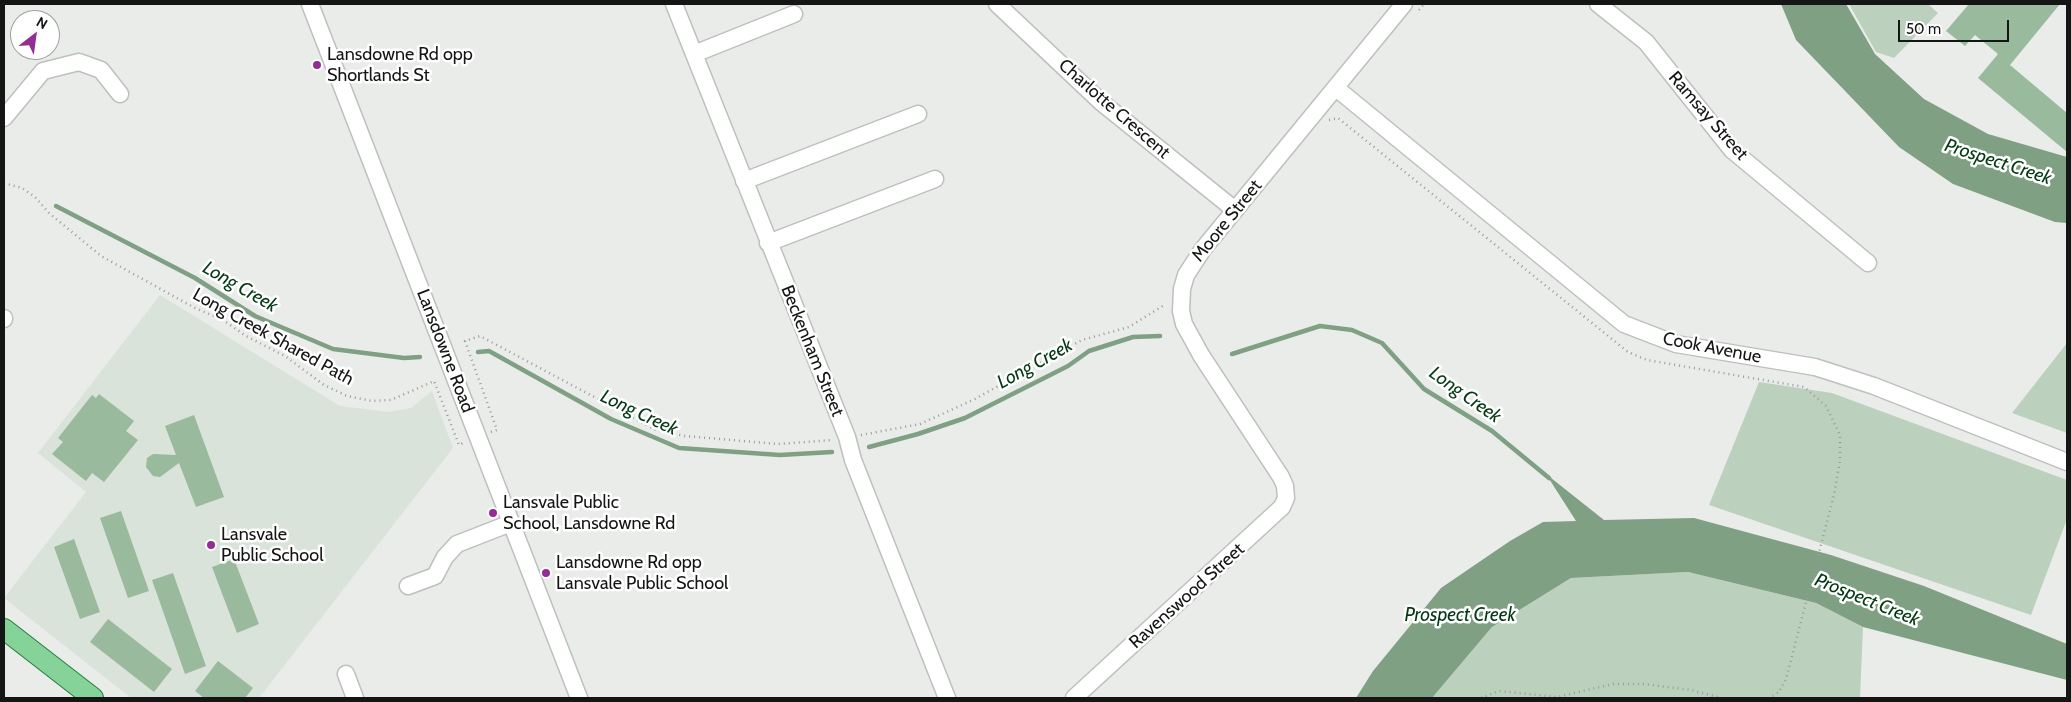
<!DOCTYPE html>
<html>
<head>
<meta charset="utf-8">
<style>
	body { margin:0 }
	#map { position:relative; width:2071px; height:702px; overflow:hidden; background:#e9ece9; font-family:Cabin,sans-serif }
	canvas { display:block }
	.frame { position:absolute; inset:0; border:5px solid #141514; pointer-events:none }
	.north { position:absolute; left:10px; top:10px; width:50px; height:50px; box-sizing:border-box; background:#fff; border:1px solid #a1a1a1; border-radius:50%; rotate:30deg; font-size:14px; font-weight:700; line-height:20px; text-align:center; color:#141514 }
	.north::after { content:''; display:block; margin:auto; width:18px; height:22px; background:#922d93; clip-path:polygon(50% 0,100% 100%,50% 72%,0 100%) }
	.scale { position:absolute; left:1898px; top:20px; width:111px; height:22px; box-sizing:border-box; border:2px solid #141514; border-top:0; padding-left:6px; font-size:15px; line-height:18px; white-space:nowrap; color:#141514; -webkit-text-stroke:4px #fff; paint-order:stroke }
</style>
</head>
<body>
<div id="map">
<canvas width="2071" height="702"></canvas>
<div class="frame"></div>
<div class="north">N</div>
<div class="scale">50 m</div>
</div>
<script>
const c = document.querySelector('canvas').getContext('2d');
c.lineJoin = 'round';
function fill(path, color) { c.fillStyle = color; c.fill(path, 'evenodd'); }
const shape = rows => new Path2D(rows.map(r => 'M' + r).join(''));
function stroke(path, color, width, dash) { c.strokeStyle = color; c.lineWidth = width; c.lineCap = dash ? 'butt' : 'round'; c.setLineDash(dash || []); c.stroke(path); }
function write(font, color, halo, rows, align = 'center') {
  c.font = font + ' Cabin,sans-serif'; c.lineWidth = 5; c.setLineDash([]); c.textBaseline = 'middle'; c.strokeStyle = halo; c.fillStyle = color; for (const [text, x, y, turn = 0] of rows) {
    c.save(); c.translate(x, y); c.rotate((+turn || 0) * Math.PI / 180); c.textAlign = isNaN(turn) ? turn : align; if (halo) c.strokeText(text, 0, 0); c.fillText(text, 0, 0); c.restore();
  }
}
const built = shape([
	[160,295,340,406,389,412,411,408,432,391,453,448,259,698,131,698,4,598,86,492,38,453]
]);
const green = shape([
	[1849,4,1928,4,1938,13,1894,58,1876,52],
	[2067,343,2067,433,2012,413],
	[1759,382,1832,393,2067,480,2067,519,2031,615,1709,505],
	[1688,572,1816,603,1863,627,1860,698,1432,698,1492,627,1571,578]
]);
const water = shape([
	[1781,4,1846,4,1875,54,1924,99,1988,134,2067,157,2067,223,2055,222,1953,184,1899,147,1796,40],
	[1546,474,1604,520,1694,518,1831,555,1924,586,2067,644,2067,680,1863,627,1816,603,1688,572,1571,578,1492,627,1432,698,1356,698,1373,671,1441,588,1510,541,1543,522,1576,521]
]);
const stream = shape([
	[56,206,195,278,255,316,333,349,404,358,420,357],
	[478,352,489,351,611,419,679,448,780,455,832,452],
	[1232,354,1320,326,1352,330,1382,343,1424,389,1492,431,1549,478],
	[869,447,918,434,965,418,1068,366,1089,351,1133,337,1160,336]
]);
const building = shape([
	[1969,4,2060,4,2010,65,2067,113,2067,152,1978,78,1998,54,1975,35,1965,46,1946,31],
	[99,394,134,421,126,431,138,440,104,482,92,473,86,481,52,454,63,442,58,438,92,395,96,398],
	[194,415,224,497,196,507,179,463,160,477,153,476,146,467,147,458,153,454,176,455,165,426],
	[121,511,149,591,128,598,100,518],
	[74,539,100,612,80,619,54,547],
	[234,559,259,624,237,633,212,567],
	[173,573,206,666,185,674,152,580],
	[108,619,172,669,154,692,90,642],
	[218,661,253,688,245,698,204,698,195,691]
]);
const path = shape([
	[1419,10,1424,4],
	[1329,120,1338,118,1628,352,1647,360,1804,387,1826,406,1840,435,1840,460,1834,495,1786,679,1779,692,1769,698],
	[4,183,22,188,35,197,49,213,101,256,195,308,223,320,246,336,285,356,324,385,347,396,372,401,391,400,434,381,459,445,465,442],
	[491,432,497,430,465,341,480,336,656,430,685,436,778,444,833,440],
	[861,435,920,424,973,400,1082,340,1129,327,1166,304],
	[1481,698,1499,691,1557,697,1613,684,1644,684,1691,690,1721,698]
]);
const minor = shape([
	[310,4,579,698],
	[674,4,847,437,853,460,947,698],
	[997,4,1101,102,1235,210],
	[1598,4,1646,42,1732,150,1868,263],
	[694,54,794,14],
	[1336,88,1624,324,1676,344,1815,367,1874,386,2067,462],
	[4,118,43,71,79,62,101,70,120,94],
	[744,181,918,114],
	[768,243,935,179],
	[4,319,4,318],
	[408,586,435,576,445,557,457,544,511,523],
	[346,674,355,698],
	[1074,698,1282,507,1286,498,1285,486,1281,477,1201,355,1184,324,1181,311,1182,289,1186,275,1203,249,1404,4]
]);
const major = shape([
	[4,629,93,698]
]);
const markers = [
	[317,65,5,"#922d93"],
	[493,513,5,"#922d93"],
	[211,545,5,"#922d93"],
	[546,573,5,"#922d93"]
];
const poiNames = [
	["Lansdowne Rd opp",327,55],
	["Shortlands St",327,76],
	["Lansvale Public",503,503],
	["School, Lansdowne Rd",503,524],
	["Lansvale",221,535],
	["Public School",221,556],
	["Lansdowne Rd opp",556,563],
	["Lansvale Public School",556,584]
];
const streetNames = [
	["Charlotte Crescent",1114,109,41],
	["Ramsay Street",1708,116,49],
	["Moore Street",1227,221,-51],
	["Long Creek Shared Path",273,337,29],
	["Cook Avenue",1712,348,11],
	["Lansdowne Road",445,351,69],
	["Beckenham Street",812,351,68],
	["Ravenswood Street",1187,596,-42]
];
const waterNames = [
	["Prospect Creek",1998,162,18],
	["Long Creek",240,287,30],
	["Long Creek",1035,364,-29],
	["Long Creek",1465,395,35],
	["Long Creek",639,413,25],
	["Prospect Creek",1867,600,22],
	["Prospect Creek",1460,615]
];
fill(built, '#dae3da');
fill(green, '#bcd1bd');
fill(water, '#80a083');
stroke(stream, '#80a083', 4.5);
fill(building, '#9aba9d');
stroke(minor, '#bdc0bd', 19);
stroke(major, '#297d3d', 22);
stroke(path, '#999c99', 2.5, [1, 4]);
stroke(minor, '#fff', 16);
stroke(major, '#85d398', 20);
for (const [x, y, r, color] of markers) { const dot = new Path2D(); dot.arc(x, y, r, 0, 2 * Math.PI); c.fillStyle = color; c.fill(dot); stroke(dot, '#fff', 2); }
write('18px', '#141514', '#fff', poiNames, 'left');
write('18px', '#141514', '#fff', streetNames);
write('italic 19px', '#043a13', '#fff', waterNames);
</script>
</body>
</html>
